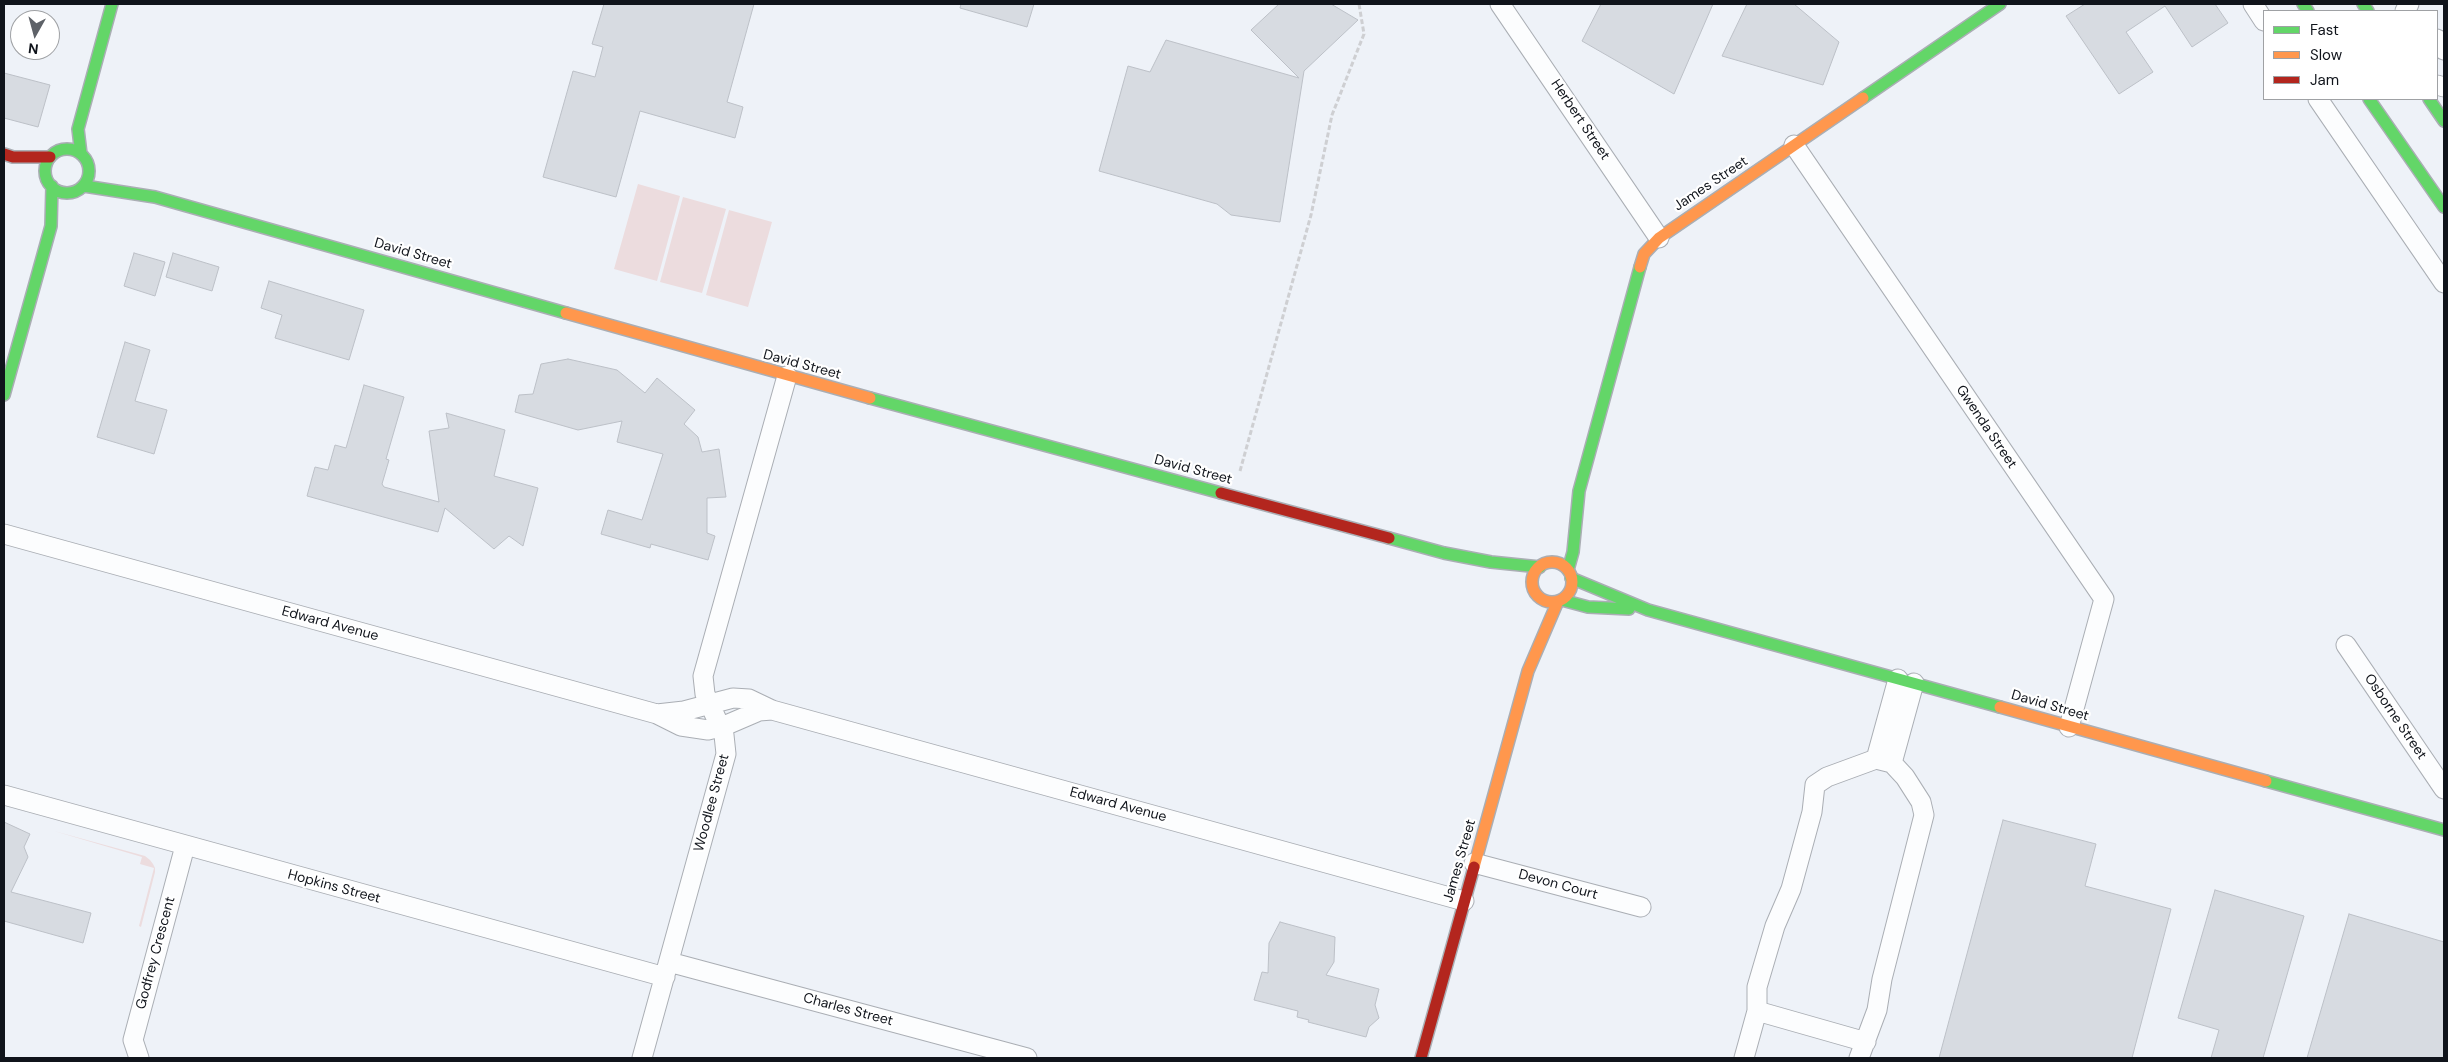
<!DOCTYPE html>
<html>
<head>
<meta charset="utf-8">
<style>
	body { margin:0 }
	#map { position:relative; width:2448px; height:1062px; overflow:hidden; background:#eef2f8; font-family:"DM Sans",sans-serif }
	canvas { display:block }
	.frame { position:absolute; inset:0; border:5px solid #10141b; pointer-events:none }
	.legend { position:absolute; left:2263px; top:10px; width:175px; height:90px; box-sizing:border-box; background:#fff; border:1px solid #9fa1a4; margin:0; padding:6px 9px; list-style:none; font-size:15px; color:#10141b }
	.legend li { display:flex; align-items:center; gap:10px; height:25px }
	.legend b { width:25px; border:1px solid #9fa1a4 }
	.north { position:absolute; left:10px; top:10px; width:50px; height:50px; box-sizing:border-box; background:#fff; border:1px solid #9fa1a4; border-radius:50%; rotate:187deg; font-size:14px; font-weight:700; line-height:20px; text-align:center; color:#10141b }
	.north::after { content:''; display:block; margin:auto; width:18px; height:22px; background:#5e6268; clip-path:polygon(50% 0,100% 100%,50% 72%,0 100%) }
</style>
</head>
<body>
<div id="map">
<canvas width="2448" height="1062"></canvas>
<div class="frame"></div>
<ul class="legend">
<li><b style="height:6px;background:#63d668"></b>Fast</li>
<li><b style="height:6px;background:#ff974d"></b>Slow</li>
<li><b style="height:6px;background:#b3261e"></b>Jam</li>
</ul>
<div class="north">N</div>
</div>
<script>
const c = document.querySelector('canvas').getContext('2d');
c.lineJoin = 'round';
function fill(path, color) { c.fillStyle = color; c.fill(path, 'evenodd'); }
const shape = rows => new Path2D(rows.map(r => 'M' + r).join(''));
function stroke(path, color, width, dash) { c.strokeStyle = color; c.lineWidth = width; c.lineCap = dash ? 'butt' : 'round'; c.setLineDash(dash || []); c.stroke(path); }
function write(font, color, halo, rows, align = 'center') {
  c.font = font + ' "DM Sans",sans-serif'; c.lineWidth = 4.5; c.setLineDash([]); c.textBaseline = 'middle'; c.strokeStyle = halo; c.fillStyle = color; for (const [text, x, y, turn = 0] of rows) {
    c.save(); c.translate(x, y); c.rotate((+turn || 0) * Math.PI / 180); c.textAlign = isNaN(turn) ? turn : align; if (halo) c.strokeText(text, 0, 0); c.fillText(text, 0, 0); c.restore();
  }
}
const green = shape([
	[638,184,680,196,657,281,614,269],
	[683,197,726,209,702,293,660,282],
	[729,210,772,222,748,307,706,295],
	[54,831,145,856,150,860,153,864,155,868,155,872,141,927,139,926,154,868,140,864,142,857]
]);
const building = shape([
	[604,4,754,4,727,102,743,107,735,138,640,111,616,197,543,177,573,71,595,77,603,47,592,44,604,4],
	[961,4,1034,4,1027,27,960,8,961,4],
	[1279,4,1331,4,1358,20,1304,71,1280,222,1231,215,1217,204,1099,171,1128,66,1150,72,1166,40,1299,78,1251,30,1279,4],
	[1601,4,1713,4,1674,94,1582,41,1601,4],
	[1747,4,1794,4,1839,42,1823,85,1722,56,1747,4],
	[2085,4,2215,4,2228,23,2192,47,2165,6,2126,32,2153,72,2119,94,2066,16,2085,4],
	[4,73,50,85,38,127,4,118,4,73],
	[134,253,165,262,155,296,124,286,134,253],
	[173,253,219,267,212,291,166,277,173,253],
	[269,281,364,310,349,360,275,338,282,315,261,308,269,281],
	[125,342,150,350,135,401,167,410,154,454,97,437,125,342],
	[568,359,617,370,645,393,657,378,695,410,684,424,698,437,702,452,719,449,726,497,707,498,707,533,715,536,708,560,651,544,650,548,601,534,608,510,642,520,663,454,617,442,622,421,578,430,515,412,519,395,533,394,541,364,568,359],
	[364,385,404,397,386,459,389,460,382,484,384,487,439,502,429,431,449,428,446,413,505,430,494,476,538,488,523,546,509,536,494,549,445,508,438,532,307,496,315,467,328,470,335,445,346,448,364,385],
	[2003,820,2096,844,2085,886,2171,909,2132,1058,1939,1058,2003,820],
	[4,822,30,834,24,847,28,857,11,892,91,913,83,943,4,921,4,822],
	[2215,890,2304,916,2263,1058,2211,1058,2219,1030,2178,1018,2215,890],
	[2349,914,2444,942,2444,1058,2307,1058,2349,914],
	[1280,922,1335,937,1334,962,1326,975,1379,989,1375,1005,1379,1018,1369,1027,1366,1037,1308,1022,1309,1020,1297,1017,1298,1011,1254,1000,1262,972,1268,973,1269,943,1280,922]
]);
const path = shape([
	[1240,471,1311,215,1332,115,1364,34,1359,4]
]);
const street = shape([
	[1500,4,1659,238],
	[2253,4,2264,21],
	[2405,11,2409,4],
	[2437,39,2444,50],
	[2437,85,2444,87],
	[2318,99,2444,283],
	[1794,145,2104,599,2069,727],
	[4,534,657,714,684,711,733,698,749,699,772,710,1464,901],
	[2346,645,2444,789],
	[657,714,681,726,708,730,724,726,759,711,772,710],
	[1876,759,1898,679],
	[1892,763,1914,683],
	[4,795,665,977],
	[1474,863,1641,907],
	[669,962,1027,1058],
	[1757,1011,1866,1042],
	[139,1058,133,1040,185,846],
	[642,1058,726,754,724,735,705,694,703,676,787,376],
	[1744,1058,1757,1011,1757,987,1775,926,1791,889,1812,812,1815,785,1827,777,1876,759,1892,763,1905,777,1921,802,1924,815,1882,979,1877,1010,1859,1058]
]);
const fast = shape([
	[2303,4,2308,11],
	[2363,4,2368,11],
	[1863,98,2000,4],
	[2369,99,2444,207],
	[2429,99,2444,121],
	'45 171a22 22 0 1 1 44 0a22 22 0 1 1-44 0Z',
	[81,154,78,129,112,4],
	[84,186,155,197,566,313],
	[4,395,51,226,52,186],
	[870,398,1221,493],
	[1389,538,1444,553,1491,562,1540,567],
	[1568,570,1573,552,1579,491,1640,267],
	[1571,578,1648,610,2000,707],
	[1562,600,1588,607,1629,609],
	[2266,781,2444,830]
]);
const slow = shape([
	[1640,267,1644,254,1659,238,1863,98],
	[566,313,870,398],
	'1532 582a20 20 0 1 1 40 0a20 20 0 1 1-40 0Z',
	[2000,707,2266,781],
	[1474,867,1528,671,1558,601]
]);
const jam = shape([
	[4,154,13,157,50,157],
	[1221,493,1389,538],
	[1421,1058,1474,867]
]);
const streetNames = [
	["Herbert Street",1580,120,56],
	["James Street",1711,184,-34],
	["David Street",413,254,16],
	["David Street",802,365,15],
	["Gwenda Street",1986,427,56],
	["David Street",1193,470,15],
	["Edward Avenue",330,624,15],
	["David Street",2050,706,16],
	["Osborne Street",2395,717,56],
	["Woodlee Street",712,803,-75],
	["Edward Avenue",1118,805,15],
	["James Street",1460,861,-74],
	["Devon Court",1558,885,15],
	["Hopkins Street",334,887,15],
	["Godfrey Crescent",156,953,-75],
	["Charles Street",848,1010,15]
];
fill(green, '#ecdcde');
fill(building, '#d7dbe1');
stroke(building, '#bcc0c7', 1);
stroke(street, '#aaaeb4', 21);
stroke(fast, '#aaaeb4', 14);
stroke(slow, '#aaaeb4', 14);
stroke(jam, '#aaaeb4', 14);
stroke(path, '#cecfd2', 3, [5, 2.5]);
stroke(street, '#fcfdfe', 19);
stroke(fast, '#63d668', 11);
stroke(slow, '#ff974d', 11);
stroke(jam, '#b3261e', 11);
write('14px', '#10141b', '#fff', streetNames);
</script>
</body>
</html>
